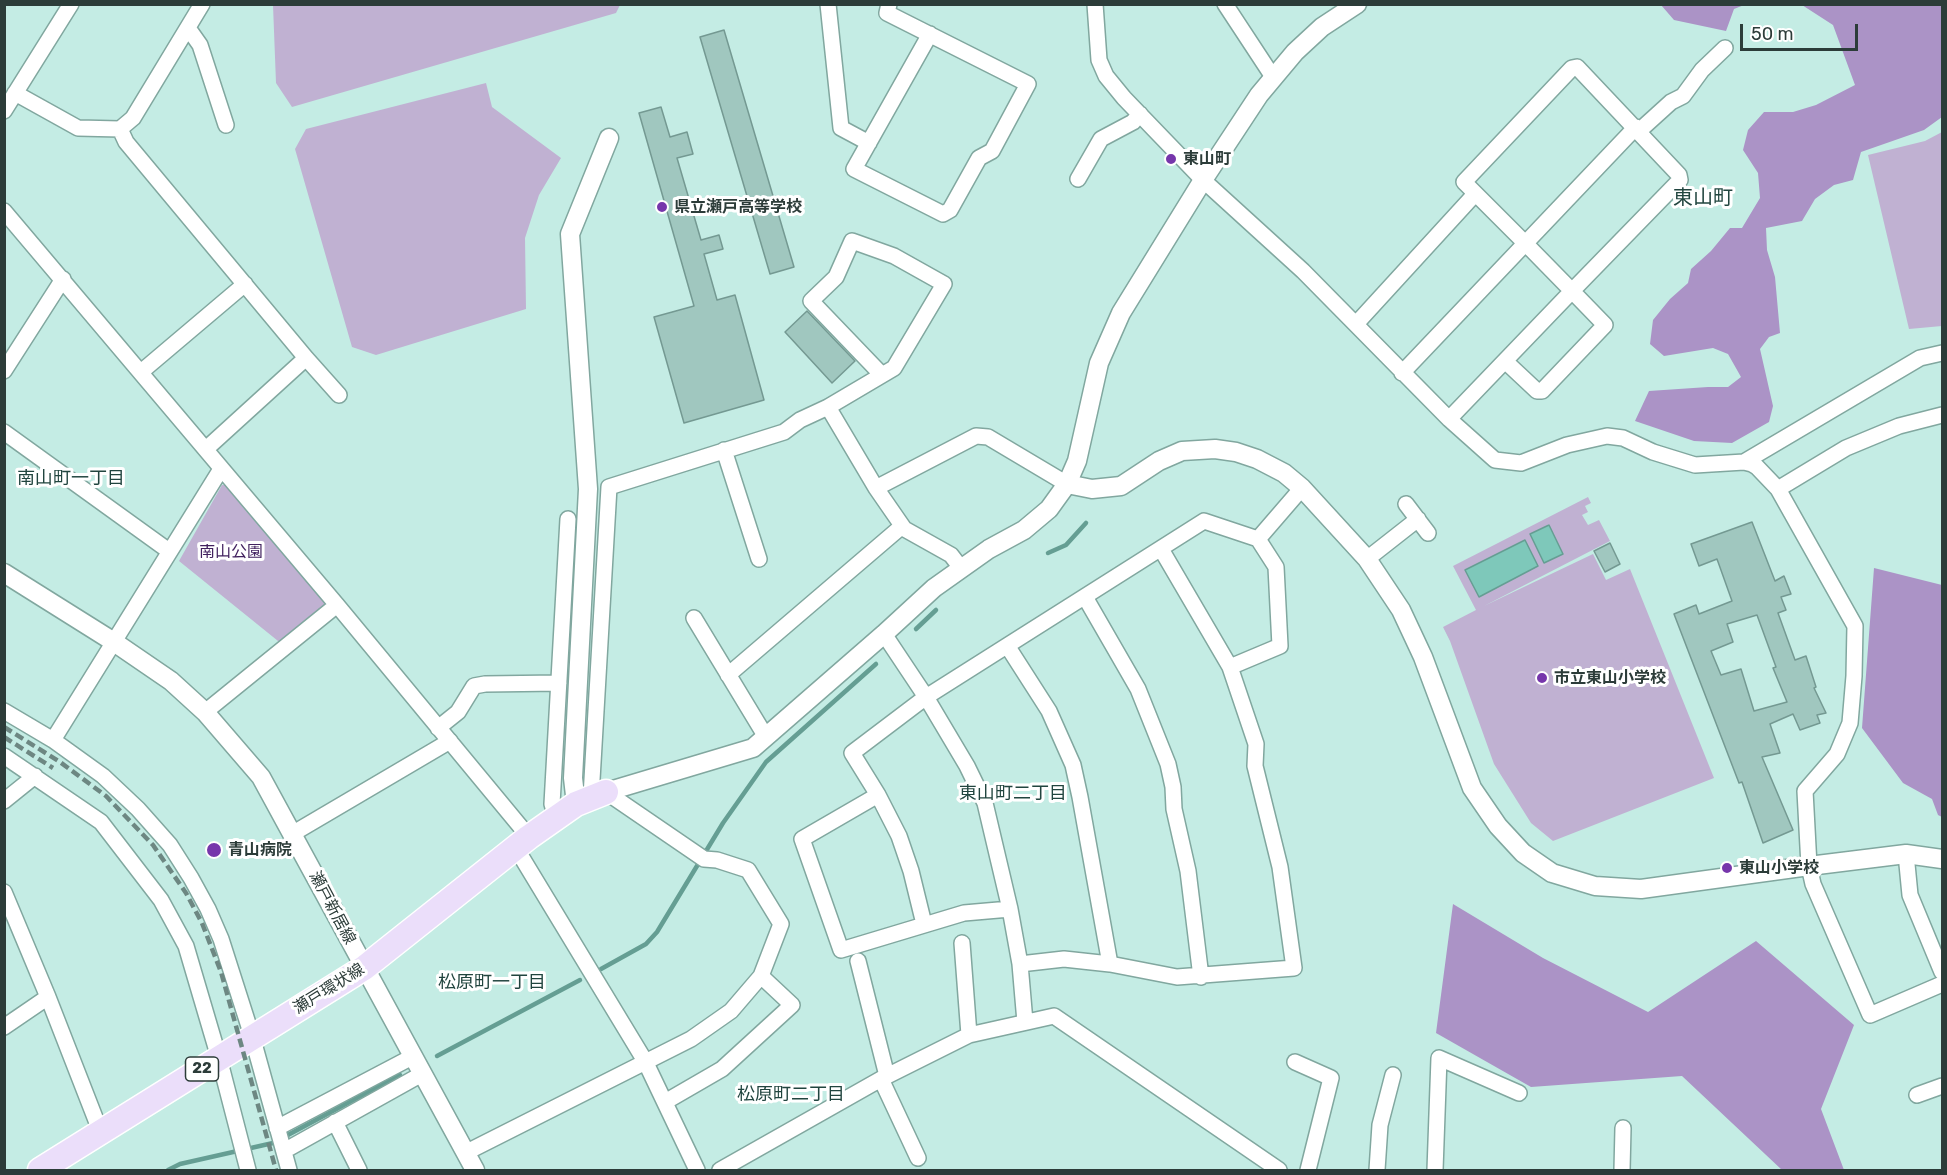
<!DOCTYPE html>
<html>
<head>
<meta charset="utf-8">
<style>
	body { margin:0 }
	#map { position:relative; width:1947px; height:1175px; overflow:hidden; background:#c4ece4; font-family:Rubik,sans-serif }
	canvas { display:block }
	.frame { position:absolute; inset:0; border:6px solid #2c3c39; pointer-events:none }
	.scale { position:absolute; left:1740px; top:24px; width:118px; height:27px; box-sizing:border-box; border:3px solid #2c3c39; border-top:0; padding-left:8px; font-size:18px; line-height:21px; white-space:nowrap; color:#2c3c39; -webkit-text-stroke:4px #fff; paint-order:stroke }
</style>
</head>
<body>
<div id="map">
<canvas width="1947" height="1175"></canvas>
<div class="frame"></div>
<div class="scale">50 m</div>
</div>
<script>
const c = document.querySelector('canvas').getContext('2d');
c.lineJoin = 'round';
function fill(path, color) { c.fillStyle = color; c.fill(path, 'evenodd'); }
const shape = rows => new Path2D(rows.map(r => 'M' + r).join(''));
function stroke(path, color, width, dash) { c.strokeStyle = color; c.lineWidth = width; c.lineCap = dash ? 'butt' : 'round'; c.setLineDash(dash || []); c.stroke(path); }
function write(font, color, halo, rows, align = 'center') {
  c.font = font + ' Rubik,"Noto Sans JP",sans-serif'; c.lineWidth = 6; c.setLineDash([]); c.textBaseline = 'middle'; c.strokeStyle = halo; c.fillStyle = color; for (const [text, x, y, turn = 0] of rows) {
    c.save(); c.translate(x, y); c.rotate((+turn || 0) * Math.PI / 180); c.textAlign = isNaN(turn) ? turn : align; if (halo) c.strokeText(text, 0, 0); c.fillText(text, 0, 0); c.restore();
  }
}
const green = shape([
	[273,5,273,4,620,5,616,13,292,107,276,83],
	[486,83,492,107,561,158,539,195,525,238,526,309,376,355,352,347,295,149,306,129],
	[1942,132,1942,326,1909,329,1868,155,1925,141],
	[222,485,227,485,327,602,325,610,283,645,179,561],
	[1588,497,1591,503,1585,506,1588,512,1582,515,1588,525,1599,520,1610,541,1484,606,1593,554,1606,580,1630,569,1714,778,1553,841,1531,823,1494,764,1450,641,1443,627,1476,610,1453,566]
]);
const forest = shape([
	[1661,5,1744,5,1734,9,1726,31,1674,20],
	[1802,5,1942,5,1942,117,1924,130,1861,152,1853,180,1834,185,1815,199,1802,221,1766,228,1767,250,1775,277,1780,333,1769,337,1760,349,1773,406,1769,422,1732,443,1694,441,1635,421,1649,391,1708,387,1728,387,1741,377,1728,354,1713,348,1664,356,1650,344,1653,320,1670,299,1688,283,1691,269,1711,251,1730,228,1742,228,1760,198,1758,173,1743,150,1748,130,1764,112,1793,112,1816,105,1855,85,1833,25],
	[1874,568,1942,585,1942,817,1938,815,1932,799,1903,783,1862,728],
	[1453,904,1543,958,1648,1012,1756,941,1854,1025,1821,1109,1844,1170,1782,1170,1682,1076,1531,1087,1436,1033]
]);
const water = shape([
	[1549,525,1563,554,1544,563,1530,534,1549,525],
	[1525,540,1538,566,1479,597,1465,570,1525,540]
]);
const stream = shape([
	[1048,553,1066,545,1086,523],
	[916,629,936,610],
	[601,969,646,944,657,932,723,823,766,762,876,664],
	[437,1056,580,980],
	[168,1170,180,1164,273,1143,400,1075]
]);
const building = shape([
	[724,30,794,267,770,274,700,37,724,30],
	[661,107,670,137,687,132,693,154,677,158,701,240,719,235,723,249,704,254,717,300,735,295,764,400,684,423,654,317,694,306,639,113,661,107],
	[807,311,855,361,832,383,785,332,807,311],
	[1752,522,1775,581,1784,576,1791,594,1781,597,1786,610,1778,613,1795,660,1806,656,1816,687,1814,688,1826,713,1817,715,1820,723,1800,730,1793,714,1770,724,1780,753,1762,757,1793,830,1763,843,1742,782,1739,783,1674,614,1696,605,1699,614,1732,601,1717,559,1699,566,1691,544,1752,522],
	[1757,615,1776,667,1773,668,1787,702,1754,711,1741,669,1721,675,1711,651,1733,642,1727,624,1757,615],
	[1610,543,1620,564,1605,572,1594,551,1610,543]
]);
const minor = shape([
	[828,4,841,128,869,143],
	[889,4,887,13,1028,84,992,151,979,158,950,210,943,214,854,169,930,34],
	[1095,4,1099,60,1106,76,1124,98,1203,180,1303,271,1449,419,1495,460,1521,463,1567,445,1607,436,1623,438,1653,452,1695,465,1744,462,1752,464,1757,467,1778,489,1855,626,1854,676,1850,723,1837,754,1805,791,1809,866,1813,884,1870,1015,1942,984],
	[1225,4,1273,77],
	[188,28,200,45,226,125],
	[15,93,78,128,120,129,126,142,306,358,206,449],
	[4,111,71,4],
	[120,129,133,118,202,4],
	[1639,131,1671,102,1683,96,1702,70,1725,48],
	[1078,179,1101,139,1133,122,1140,114],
	[4,211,337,605,529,837],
	[1356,324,1475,194],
	[306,358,339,395],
	[4,371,63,279],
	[141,372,245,284],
	[1402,373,1636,127],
	[828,407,876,488,903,527,901,527,951,555,961,568],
	[1449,419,1572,291,1680,180,1679,175,1577,67,1572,68,1464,182,1524,242,1572,291,1605,325,1542,391,1537,391,1505,361],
	[4,432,169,551],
	[724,450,759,559],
	[1744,462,1920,358,1942,353],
	[876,488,976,436,988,437,1067,484],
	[1778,489,1846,448,1899,426,1942,415],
	[1406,504,1428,533],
	[1258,539,1302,488],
	[1367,559,1418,519],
	[1085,597,1138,689,1168,764,1173,787,1174,809,1188,871,1201,977],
	[694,618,766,737],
	[884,634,926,697,967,766,985,803,1010,909,1020,964,1025,1022],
	[1008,647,1049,711,1073,765,1080,797,1110,964],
	[728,675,901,527],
	[4,711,53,740,103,776,138,809,170,845,191,878,208,909,221,939,252,1036,289,1170],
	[205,712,337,605],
	[438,728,458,712,474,686,485,684,559,683],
	[53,740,221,469],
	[4,756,101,822,161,900,186,946,219,1058,248,1170],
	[878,795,802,839,841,950,964,913,1010,909],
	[591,797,609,487,784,432,800,420,828,407,894,368,944,284,894,256,852,241,836,277,811,301,882,375],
	[4,801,35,776],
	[556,818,552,804,568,519],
	[292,834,450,741],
	[516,848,645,1061,697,1170],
	[1906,854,1910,895,1942,972],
	[4,892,48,997,101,1133],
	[924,924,911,871,899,836,878,795,852,753,926,697,1204,521,1258,539,1276,567,1280,646,1230,667],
	[962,943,969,1035],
	[858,961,887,1076],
	[1020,964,1064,959,1110,964,1177,977,1294,968,1280,867,1255,766,1256,744,1230,667,1161,549],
	[4,1027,48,997],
	[1295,1062,1331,1078,1308,1170],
	[881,1079,918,1158],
	[1917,1095,1942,1086],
	[665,1102,722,1069,792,1005,761,976],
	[335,1122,359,1170],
	[277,1128,412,1057],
	[284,1151,422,1074],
	[465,1153,691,1039,731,1011,761,976,781,924,748,870,717,860,704,859,606,792],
	[720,1170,881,1079,969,1035,1054,1016,1279,1170],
	[1377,1170,1380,1125,1393,1075],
	[1435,1170,1439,1058,1519,1093],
	[1622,1170,1623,1128]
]);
const tertiary = shape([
	[1067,484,1092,489,1121,486,1159,461,1182,451,1215,449,1236,452,1257,459,1284,473,1302,488,1367,559,1401,610,1423,657,1472,788,1498,826,1523,853,1552,873,1595,886,1641,889,1809,866,1906,854,1942,859],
	[4,573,114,642,171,681,205,712,261,777,475,1170],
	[606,792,753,748,884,634,934,588,989,549,1024,530,1049,509,1067,484,1077,461,1099,363,1121,313,1203,180,1259,95,1295,52,1322,27,1357,4],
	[576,804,573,778,588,489,570,234,609,138]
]);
const primary = shape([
	[40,1170,364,968,529,837,576,804,606,792]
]);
const rail = shape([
	[4,727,60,762,106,796,153,845,186,893,202,923,221,972,276,1170],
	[4,737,53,768]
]);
const markers = [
	[1171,159,6,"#7636ab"],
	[662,207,6,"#7636ab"],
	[1542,678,6,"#7636ab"],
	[214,850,8,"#7636ab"],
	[1727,868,6,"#7636ab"]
];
const shields = [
	[202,1069,33]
];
const shieldNames = [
	["22",202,1069]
];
const poiNames = [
	["東山町",1183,159],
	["県立瀬戸高等学校",674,207],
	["市立東山小学校",1554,678],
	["青山病院",228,850],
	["東山小学校",1739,868]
];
const parkNames = [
	["南山公園",231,552]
];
const streetNames = [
	["瀬戸新居線",332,908,62],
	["瀬戸環状線",329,989,-32]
];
const neighbourhoodNames = [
	["南山町一丁目",71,479],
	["東山町二丁目",1013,794],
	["松原町一丁目",492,983],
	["松原町二丁目",791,1095]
];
const quarterNames = [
	["東山町",1703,198]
];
fill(green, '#c0b1d2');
fill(forest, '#ab93c6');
fill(water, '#7ec8ba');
stroke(water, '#659e93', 1.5);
stroke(stream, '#659e93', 4.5);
fill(building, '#a0c7bf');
stroke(building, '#749992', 1.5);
stroke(minor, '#81a79f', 18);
stroke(tertiary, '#81a79f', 21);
stroke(primary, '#fff', 27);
stroke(minor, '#fff', 15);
stroke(tertiary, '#fff', 18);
stroke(primary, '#ebdefa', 24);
stroke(rail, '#6d8782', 4.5, [9, 4.5]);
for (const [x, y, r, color] of markers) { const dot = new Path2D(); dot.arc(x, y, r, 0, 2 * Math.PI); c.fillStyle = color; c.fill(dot); stroke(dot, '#fff', 2); }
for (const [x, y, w] of shields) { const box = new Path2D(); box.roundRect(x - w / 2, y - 12, w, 24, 4.5); c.fillStyle = '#fff'; c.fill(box); stroke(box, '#2c3c39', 1.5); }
write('bold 15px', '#2c3c39', null, shieldNames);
write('bold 16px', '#2c3c39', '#fff', poiNames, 'left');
write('16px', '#42225f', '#fff', parkNames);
write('16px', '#2c3c39', '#fff', streetNames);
write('18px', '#21453f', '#fff', neighbourhoodNames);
write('20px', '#21453f', '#fff', quarterNames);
</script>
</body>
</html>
